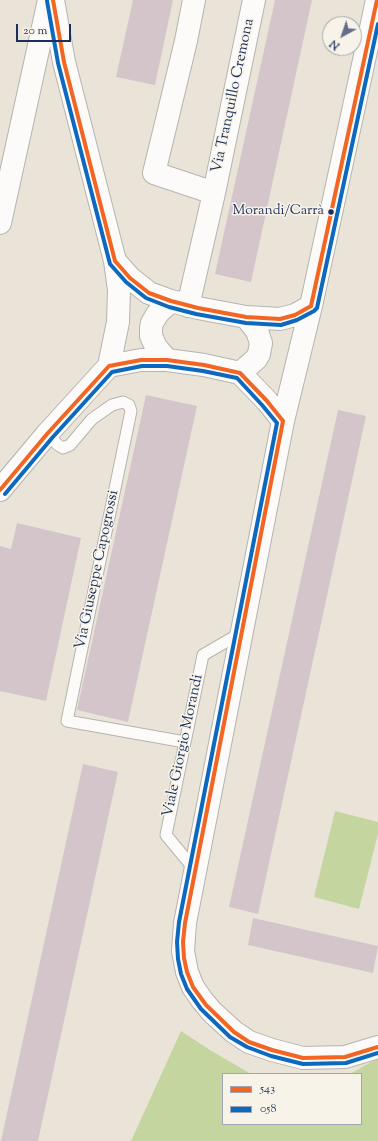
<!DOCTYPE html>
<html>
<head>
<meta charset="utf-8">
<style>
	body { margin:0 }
	#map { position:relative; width:378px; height:1141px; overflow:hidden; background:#eae4d8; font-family:"Sorts Mill Goudy",serif }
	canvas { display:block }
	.legend { position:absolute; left:222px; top:1073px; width:140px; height:52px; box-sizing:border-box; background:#f7f3e8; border:1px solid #9fa5b1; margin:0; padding:5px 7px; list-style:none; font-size:12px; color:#1b2f5e }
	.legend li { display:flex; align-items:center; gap:8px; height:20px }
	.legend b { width:20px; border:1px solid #9fa5b1 }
	.north { position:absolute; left:322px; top:16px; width:40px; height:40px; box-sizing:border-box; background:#f7f3e8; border:1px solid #9fa5b1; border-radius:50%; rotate:220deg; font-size:11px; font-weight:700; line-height:16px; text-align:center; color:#1b2f5e }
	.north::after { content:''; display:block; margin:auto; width:14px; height:18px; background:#636e89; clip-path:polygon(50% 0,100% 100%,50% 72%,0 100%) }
	.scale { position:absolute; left:16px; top:24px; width:55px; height:18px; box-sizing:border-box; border:2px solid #1b2f5e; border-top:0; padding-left:5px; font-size:12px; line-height:14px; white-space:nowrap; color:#1b2f5e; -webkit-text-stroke:3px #f7f3e8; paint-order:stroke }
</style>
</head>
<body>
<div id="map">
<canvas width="378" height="1141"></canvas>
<ul class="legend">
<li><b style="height:5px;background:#f26522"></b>543</li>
<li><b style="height:5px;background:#0c69bf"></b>058</li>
</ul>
<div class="north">N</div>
<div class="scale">20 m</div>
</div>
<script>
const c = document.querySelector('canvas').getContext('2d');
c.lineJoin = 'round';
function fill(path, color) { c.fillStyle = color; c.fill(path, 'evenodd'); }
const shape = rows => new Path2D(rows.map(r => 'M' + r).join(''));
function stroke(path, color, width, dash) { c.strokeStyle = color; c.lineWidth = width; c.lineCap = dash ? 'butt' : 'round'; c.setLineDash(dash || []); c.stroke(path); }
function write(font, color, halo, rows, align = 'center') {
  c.font = font + ' "Sorts Mill Goudy",serif'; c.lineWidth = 3; c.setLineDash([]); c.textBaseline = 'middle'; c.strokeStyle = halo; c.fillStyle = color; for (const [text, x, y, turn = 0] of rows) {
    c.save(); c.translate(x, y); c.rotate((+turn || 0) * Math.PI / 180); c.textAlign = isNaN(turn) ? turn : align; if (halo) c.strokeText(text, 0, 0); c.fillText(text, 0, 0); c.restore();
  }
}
const green = shape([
	[335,811,378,822,378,834,359,909,314,897],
	[181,1031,210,1050,251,1074,223,1074,223,1124,361,1124,361,1074,350,1074,378,1058,378,1141,131,1141]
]);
const building = shape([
	[133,0,173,0,155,85,116,77],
	[275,0,312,0,251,282,215,274],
	[146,395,197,406,128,722,77,710],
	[338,410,366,416,258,914,229,907],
	[17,523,81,538,46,701,0,691,0,546,11,549],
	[83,764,118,772,38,1141,1,1141],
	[253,918,378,946,373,973,248,945]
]);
const service = shape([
	[47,434,58,445,63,448,70,445,92,419,112,405,123,402,129,405,131,411,67,721,185,742],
	[195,870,166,835,203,655,241,633]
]);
const minor = shape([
	[194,0,186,41,154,173,214,193],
	[377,0,311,306,283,421,185,923,183,951,187,972,193,987,202,1000,212,1012,234,1032,249,1042,272,1050,303,1058,345,1057,378,1047],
	[115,261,130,278,149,293,171,301,198,308,246,317,280,319,295,315,311,306],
	[188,306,214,193,254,0],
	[167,360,156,347,151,336,151,328,152,323,158,313,171,301],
	[109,366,141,360,167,360,204,365,240,373,267,401,283,421],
	[240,373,256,359,259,354,261,343,257,331,246,317],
	[0,490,47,434,109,366,118,322,119,290,115,261,64,62,53,0]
]);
const tertiary = shape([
	[0,223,49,0]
]);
const bus1 = shape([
	[53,0,64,62,115,261,130,278,149,293,171,301,198,308,246,317,280,319,295,315,311,306],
	[311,306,377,0],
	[283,421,185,923,183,942,184,958,187,972,193,987,206,1005,234,1032,249,1042,272,1050,303,1058,345,1057,378,1047],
	[0,490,47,434,109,366,141,360,167,360,204,365,240,373,267,401,283,421]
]);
const bus2 = shape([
	[47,1,58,63,110,264,126,282,146,298,169,307,196,314,246,323,281,325,297,320,314,311,317,308,378,24],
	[5,494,52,438,112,372,142,366,167,366,203,371,237,378,262,405,277,423,179,922,177,942,178,959,181,974,187,989,201,1009,230,1037,247,1047,271,1056,303,1064,346,1063,378,1053]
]);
const markers = [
	[331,212,3.5,"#1b2f5e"]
];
const busNames = [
	["Morandi/Carrà",324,212]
];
const streetNames = [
	["Via Tranquillo Cremona",234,96,-78],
	["Via Giuseppe Capogrossi",98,570,-78],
	["Viale Giorgio Morandi",184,746,-78]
];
fill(green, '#c5d59f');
fill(building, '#d4c5ca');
stroke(service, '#b6b4b1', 13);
stroke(minor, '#b6b4b1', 24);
stroke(tertiary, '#b6b4b1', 24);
stroke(service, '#fcfbf9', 11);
stroke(minor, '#fcfbf9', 22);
stroke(tertiary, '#fcfbf9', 22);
stroke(bus1, '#f26522', 4);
stroke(bus2, '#0c69bf', 4);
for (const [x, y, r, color] of markers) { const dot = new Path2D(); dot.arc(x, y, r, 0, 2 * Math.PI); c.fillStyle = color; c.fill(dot); stroke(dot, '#f7f3e8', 1.5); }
write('14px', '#1b2f5e', '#f7f3e8', busNames, 'right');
write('15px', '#1b2f5e', '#f7f3e8', streetNames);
</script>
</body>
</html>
